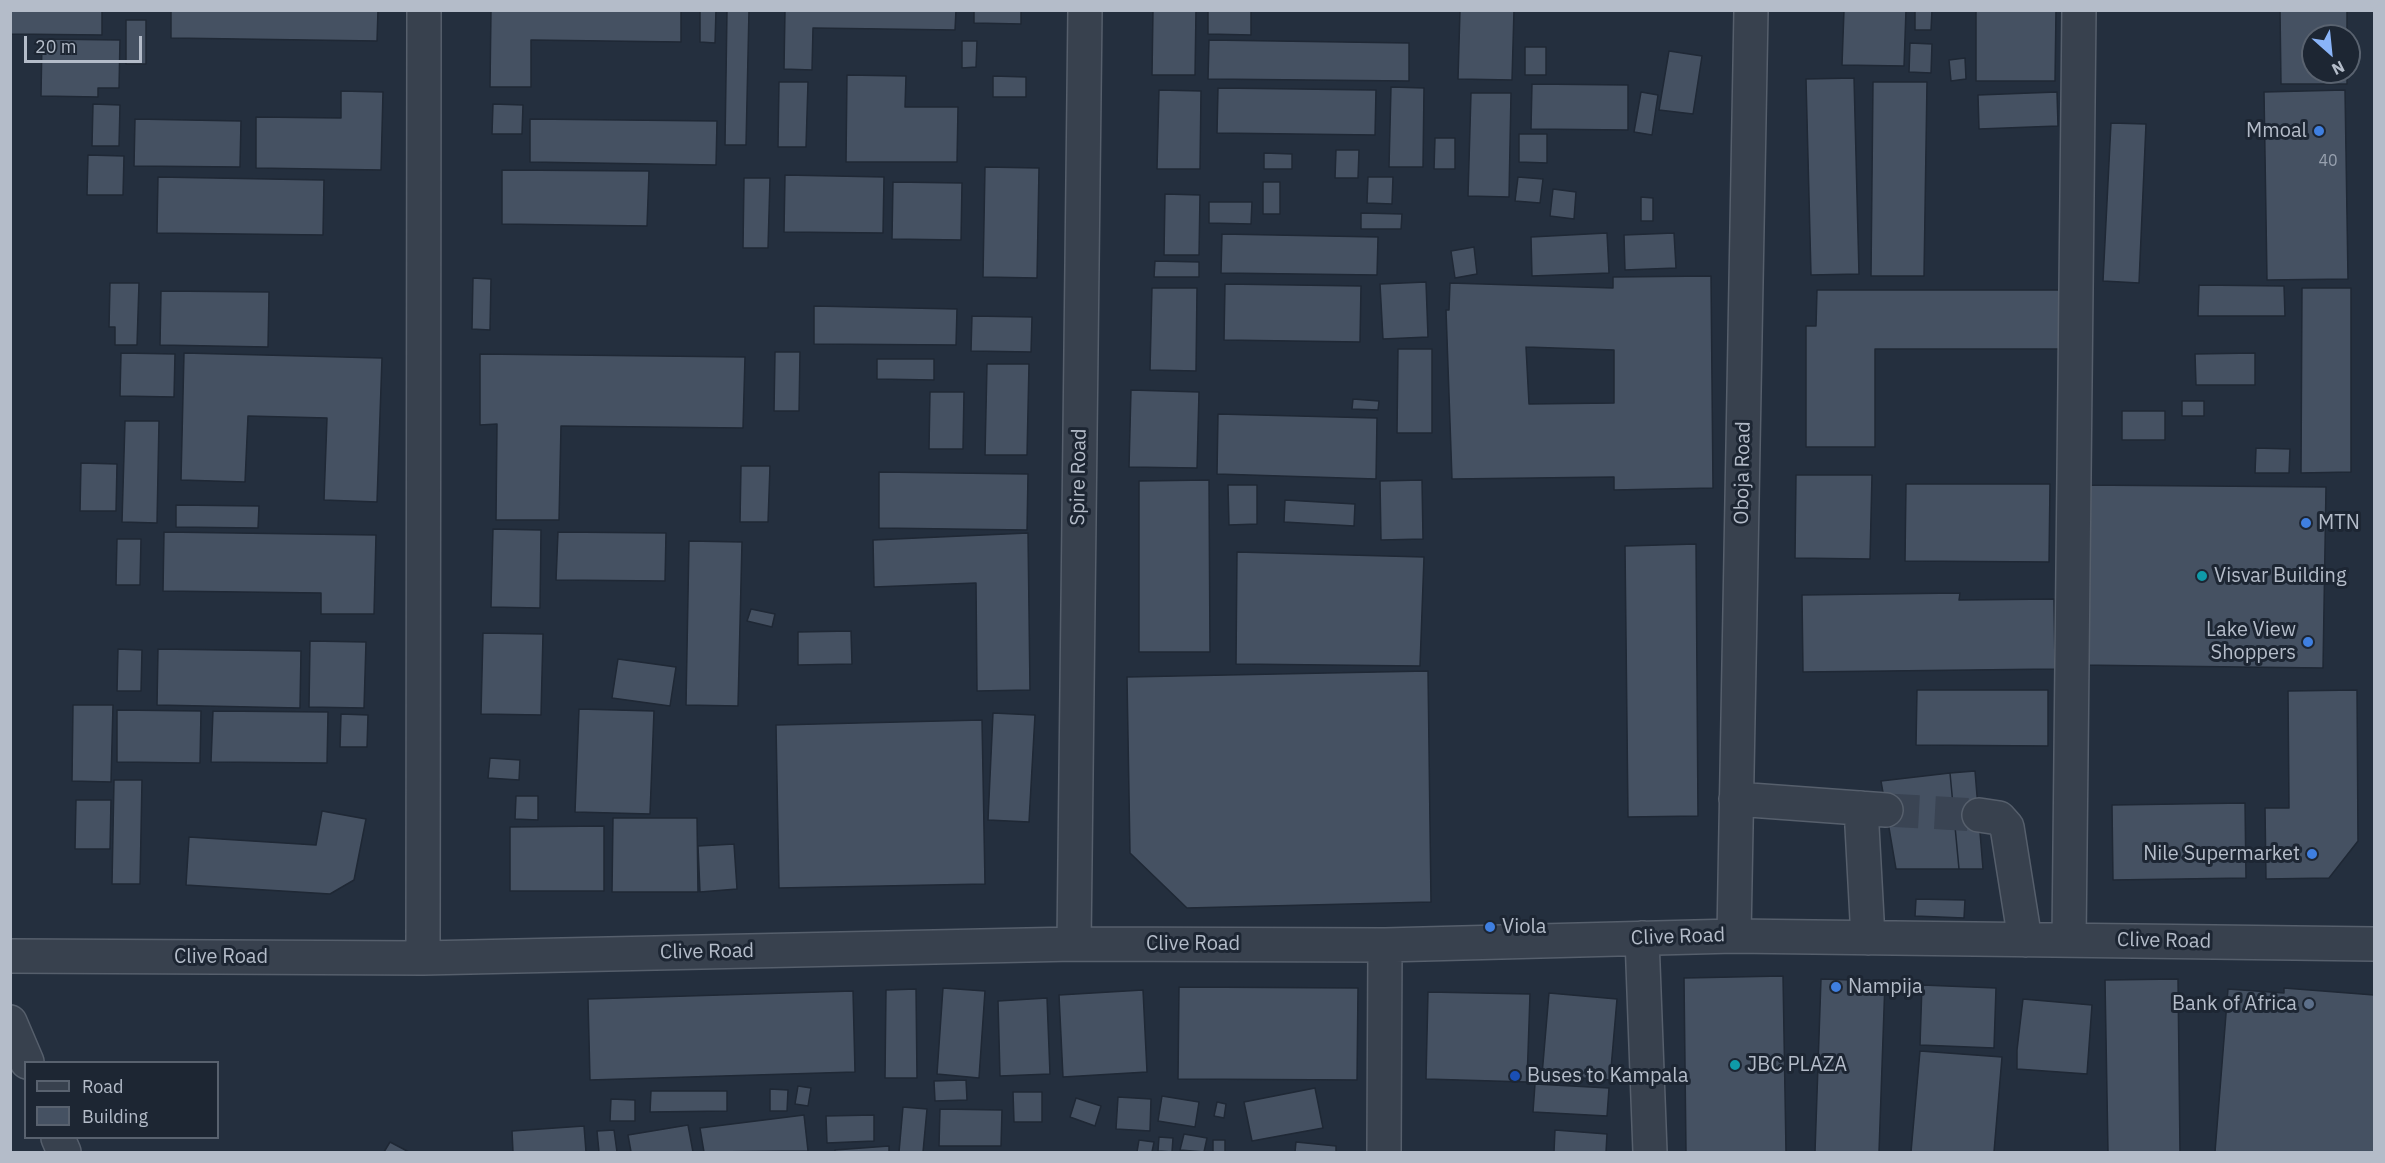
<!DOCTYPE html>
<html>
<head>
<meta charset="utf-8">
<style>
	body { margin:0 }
	#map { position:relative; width:2385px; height:1163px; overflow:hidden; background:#242f3e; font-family:"IBM Plex Sans",sans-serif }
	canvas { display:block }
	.frame { position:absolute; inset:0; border:12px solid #b4bcc9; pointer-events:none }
	.legend { position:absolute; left:24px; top:1061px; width:195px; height:78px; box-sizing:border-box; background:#1d2633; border:2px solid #59626f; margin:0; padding:8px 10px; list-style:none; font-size:18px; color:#b4bcc9 }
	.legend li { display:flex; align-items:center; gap:12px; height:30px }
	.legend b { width:30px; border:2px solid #59626f }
	.north { position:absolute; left:2301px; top:24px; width:60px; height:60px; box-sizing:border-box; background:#1d2633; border:2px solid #59626f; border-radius:50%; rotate:153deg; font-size:16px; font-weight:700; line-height:24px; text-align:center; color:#b4bcc9 }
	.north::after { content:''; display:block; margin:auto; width:21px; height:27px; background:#8ab4f8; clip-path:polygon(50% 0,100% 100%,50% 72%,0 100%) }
	.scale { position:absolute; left:24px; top:36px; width:118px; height:27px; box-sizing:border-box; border:3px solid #b4bcc9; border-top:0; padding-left:8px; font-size:18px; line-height:21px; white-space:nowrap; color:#b4bcc9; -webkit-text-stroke:4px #1d2633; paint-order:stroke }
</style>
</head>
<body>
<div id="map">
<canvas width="2385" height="1163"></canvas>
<div class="frame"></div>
<ul class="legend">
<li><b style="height:8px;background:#38414e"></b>Road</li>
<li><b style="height:16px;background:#455162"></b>Building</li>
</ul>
<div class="north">N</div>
<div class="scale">20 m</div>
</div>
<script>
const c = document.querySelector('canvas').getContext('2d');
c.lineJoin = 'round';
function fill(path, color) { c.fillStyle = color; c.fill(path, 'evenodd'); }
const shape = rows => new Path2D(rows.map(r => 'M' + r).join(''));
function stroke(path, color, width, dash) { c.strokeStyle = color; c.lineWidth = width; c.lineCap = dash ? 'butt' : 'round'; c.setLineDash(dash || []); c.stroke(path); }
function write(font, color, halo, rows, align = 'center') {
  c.font = font + ' "IBM Plex Sans",sans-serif'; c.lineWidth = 6; c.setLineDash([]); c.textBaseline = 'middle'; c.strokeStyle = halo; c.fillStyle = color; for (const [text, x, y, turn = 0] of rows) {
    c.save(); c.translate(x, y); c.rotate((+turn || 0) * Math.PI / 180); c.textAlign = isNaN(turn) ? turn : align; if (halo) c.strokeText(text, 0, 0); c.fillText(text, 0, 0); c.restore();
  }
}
const building = shape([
	[10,10,102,10,102,35,10,34,10,10],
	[171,10,378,10,377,41,171,38,171,10],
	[681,10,681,42,531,40,531,87,490,87,491,10,681,10],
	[700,10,716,10,715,43,700,42,700,10],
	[727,10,749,10,746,145,725,145,727,10],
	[785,10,956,10,955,30,813,28,812,70,784,69,785,10],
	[974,10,1021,10,1021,24,974,23,974,10],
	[1153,10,1196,10,1195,75,1152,75,1153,10],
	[1208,10,1251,10,1251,35,1208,34,1208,10],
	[1460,10,1514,10,1512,80,1458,79,1460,10],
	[1844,10,1906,10,1904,66,1842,65,1844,10],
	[1915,10,1932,10,1931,30,1915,30,1915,10],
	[1976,10,2056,10,2055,81,1976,81,1976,10],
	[2280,10,2347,10,2347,36,2313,36,2313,72,2347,72,2347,84,2281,84,2280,10],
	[126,20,146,20,146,64,126,64,126,20],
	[42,39,120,40,119,88,98,88,98,97,41,96,42,39],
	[1209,40,1409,43,1409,81,1208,79,1209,40],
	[962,41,977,41,976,67,962,68,962,41],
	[1910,43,1932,44,1931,73,1909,72,1910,43],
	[1525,47,1546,47,1546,75,1525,75,1525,47],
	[1669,51,1702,56,1693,114,1659,110,1669,51],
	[1965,58,1966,79,1951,81,1949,60,1965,58],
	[847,75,906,76,905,107,958,107,957,162,846,162,847,75],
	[993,76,1026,77,1026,97,993,97,993,76],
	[1854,78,1859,274,1811,275,1806,79,1854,78],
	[779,82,808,82,806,147,778,147,779,82],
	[1873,82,1927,82,1924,276,1871,276,1873,82],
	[1532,84,1628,85,1628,130,1531,129,1532,84],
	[1391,87,1424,88,1423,167,1389,167,1391,87],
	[1218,88,1376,90,1375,135,1217,133,1218,88],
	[1159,90,1201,91,1200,169,1157,169,1159,90],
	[2345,90,2348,279,2267,280,2264,92,2345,90],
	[341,91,383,92,381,170,256,168,256,117,341,118,341,91],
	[1641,92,1658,95,1652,135,1634,132,1641,92],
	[2057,92,2058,126,1979,129,1978,95,2057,92],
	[1471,93,1511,93,1509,197,1468,196,1471,93],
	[93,104,120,105,119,146,92,146,93,104],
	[493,104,523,105,522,134,492,134,493,104],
	[135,119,241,121,240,167,134,166,135,119],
	[530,119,717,121,716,165,530,162,530,119],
	[2111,123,2146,124,2139,283,2103,281,2111,123],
	[1519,134,1547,134,1547,163,1519,162,1519,134],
	[1435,138,1455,138,1455,169,1434,169,1435,138],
	[1336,150,1359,150,1358,178,1335,178,1336,150],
	[1264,153,1292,154,1292,169,1264,169,1264,153],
	[88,155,124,156,123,195,87,195,88,155],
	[985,167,1039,168,1037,278,983,277,985,167],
	[502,170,649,171,647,226,502,224,502,170],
	[785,175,884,177,883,233,784,232,785,175],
	[158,177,324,180,323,235,157,233,158,177],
	[1368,177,1393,177,1392,204,1367,203,1368,177],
	[1518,177,1543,179,1540,203,1515,201,1518,177],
	[744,178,770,178,768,248,743,248,744,178],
	[893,182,962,183,961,240,892,239,893,182],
	[1263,182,1280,182,1280,214,1263,214,1263,182],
	[1553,189,1576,192,1574,219,1550,216,1553,189],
	[1165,194,1200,195,1199,255,1164,255,1165,194],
	[1641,197,1653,198,1653,221,1641,221,1641,197],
	[1209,202,1252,202,1251,224,1209,223,1209,202],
	[1361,213,1402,214,1401,229,1361,229,1361,213],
	[1607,233,1609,273,1532,276,1531,237,1607,233],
	[1674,233,1676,268,1625,270,1624,235,1674,233],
	[1222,234,1378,237,1377,275,1221,273,1222,234],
	[1474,247,1477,274,1455,278,1451,251,1474,247],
	[1155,261,1199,262,1199,277,1154,277,1155,261],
	[1711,276,1713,488,1614,490,1614,477,1452,479,1446,310,1449,310,1450,283,1613,288,1613,277,1711,276],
	[1526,347,1614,350,1614,403,1529,404,1526,347],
	[473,278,491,279,490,330,472,329,473,278],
	[1426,282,1428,337,1383,339,1380,284,1426,282],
	[110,283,139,283,137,345,115,345,115,327,109,327,110,283],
	[1225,284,1361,286,1360,342,1224,340,1225,284],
	[2199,285,2284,286,2285,316,2198,316,2199,285],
	[1152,288,1197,288,1196,371,1150,370,1152,288],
	[2302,288,2351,288,2351,472,2301,473,2302,288],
	[1817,290,2062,290,2061,349,1875,349,1875,447,1806,447,1806,326,1816,326,1817,290],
	[161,291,269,292,268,347,160,345,161,291],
	[814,306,957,309,956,345,814,344,814,306],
	[972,316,1032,317,1031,352,971,351,972,316],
	[1398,349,1432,349,1432,433,1397,433,1398,349],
	[775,352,800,352,799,411,774,411,775,352],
	[121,353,175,354,174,397,120,396,121,353],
	[184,353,382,358,377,502,324,500,327,418,248,416,245,482,181,480,184,353],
	[2255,353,2255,385,2196,385,2195,354,2255,353],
	[480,354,745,357,743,428,561,426,559,520,496,520,497,424,480,425,480,354],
	[877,359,934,359,934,380,877,379,877,359],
	[987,364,1029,364,1027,455,985,455,987,364],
	[1131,390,1199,392,1197,468,1129,467,1131,390],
	[930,392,964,392,963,449,929,449,930,392],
	[1353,399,1379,401,1378,410,1352,409,1353,399],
	[2182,401,2204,401,2204,416,2182,416,2182,401],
	[2122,411,2165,411,2165,440,2122,440,2122,411],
	[1218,414,1377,418,1376,479,1217,474,1218,414],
	[125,421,159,421,157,523,122,522,125,421],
	[2256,448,2290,449,2289,473,2255,473,2256,448],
	[81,463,117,464,116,511,80,511,81,463],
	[741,466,770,466,768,522,740,522,741,466],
	[879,472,1028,474,1027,530,879,528,879,472],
	[1796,475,1872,475,1870,559,1795,558,1796,475],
	[1209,480,1210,652,1139,652,1139,481,1209,480],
	[1422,480,1423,539,1381,540,1380,481,1422,480],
	[1906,484,2050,484,2049,562,1905,561,1906,484],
	[1228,485,1257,485,1257,524,1229,525,1228,485],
	[2081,485,2326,487,2323,668,2078,665,2081,485],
	[1285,500,1355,504,1354,526,1284,522,1285,500],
	[176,505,259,506,258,528,176,527,176,505],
	[493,529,541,530,540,608,491,607,493,529],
	[164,532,376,535,374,614,321,614,321,593,163,591,164,532],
	[558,532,666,533,665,581,556,580,558,532],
	[1028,533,1030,690,977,691,976,583,874,587,873,540,1028,533],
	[117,539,141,539,140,585,116,585,117,539],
	[689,541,742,542,738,706,686,705,689,541],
	[1696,544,1698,816,1628,817,1625,546,1696,544],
	[1237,552,1424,557,1420,666,1236,664,1237,552],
	[1960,593,1959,600,2054,599,2055,669,1803,672,1802,595,1960,593],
	[751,609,775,614,772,627,747,621,751,609],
	[851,631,852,664,798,665,798,632,851,631],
	[483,633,543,634,541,715,481,714,483,633],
	[310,641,366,642,364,708,309,707,310,641],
	[118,649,142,650,141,691,117,691,118,649],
	[158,649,301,651,300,708,157,705,158,649],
	[618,659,676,667,670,706,612,698,618,659],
	[1428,671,1431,902,1187,908,1130,853,1127,677,1428,671],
	[1917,690,2048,690,2048,746,1916,745,1917,690],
	[2357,690,2358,841,2329,878,2266,879,2265,808,2289,808,2288,691,2357,690],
	[73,705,113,705,111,782,72,781,73,705],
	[579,709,654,711,650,814,575,812,579,709],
	[117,710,201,711,200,763,117,762,117,710],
	[213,711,328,712,327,763,211,762,213,711],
	[993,713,1035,715,1029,822,988,820,993,713],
	[341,714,368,715,367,747,340,747,341,714],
	[982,720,985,884,779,888,776,725,982,720],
	[490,758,520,760,519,780,488,778,490,758],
	[1975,771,1983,869,1959,869,1950,773,1975,771],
	[1950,773,1959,869,1896,869,1881,781,1950,773],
	[114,780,142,780,140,884,112,884,114,780],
	[516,796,538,796,538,820,515,819,516,796],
	[76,800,111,800,110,849,75,849,76,800],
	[2245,803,2246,878,2113,880,2112,805,2245,803],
	[322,811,366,819,354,880,330,894,186,885,189,837,316,845,322,811],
	[613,818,697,818,698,892,612,892,613,818],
	[604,826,604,891,510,891,510,827,604,826],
	[734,844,737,889,700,892,698,846,734,844],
	[1916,899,1965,900,1964,918,1915,916,1916,899],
	[1783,976,1786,1152,1686,1152,1684,978,1783,976],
	[1821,979,1885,981,1879,1152,1815,1152,1821,979],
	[2178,979,2180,1152,2108,1152,2105,980,2178,979],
	[1922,985,1996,988,1994,1048,1920,1045,1922,985],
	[1179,987,1358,988,1357,1080,1178,1079,1179,987],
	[943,988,985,991,979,1078,937,1074,943,988],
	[2284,988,2374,995,2374,1152,2215,1152,2228,989,2284,993,2284,988],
	[916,989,917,1078,885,1078,886,990,916,989],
	[1143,990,1147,1072,1063,1077,1059,995,1143,990],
	[853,991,855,1072,590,1080,588,999,853,991],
	[1428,992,1530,994,1527,1082,1426,1079,1428,992],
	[1549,993,1617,999,1610,1080,1542,1075,1549,993],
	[1047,998,1050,1074,1000,1076,998,1001,1047,998],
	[2023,999,2092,1005,2087,1074,2017,1069,2017,1050,2023,999],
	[1920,1051,2002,1057,1994,1152,1911,1152,1920,1051],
	[966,1080,967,1100,935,1101,934,1081,966,1080],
	[1535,1084,1609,1088,1607,1116,1533,1112,1535,1084],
	[798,1086,811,1088,808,1106,795,1104,798,1086],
	[1315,1088,1323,1128,1252,1141,1244,1102,1315,1088],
	[770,1089,788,1090,787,1111,770,1111,770,1089],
	[651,1091,727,1091,727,1111,650,1112,651,1091],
	[1013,1092,1042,1092,1042,1122,1014,1122,1013,1092],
	[1162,1096,1199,1102,1195,1127,1158,1121,1162,1096],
	[1118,1097,1151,1099,1150,1131,1116,1129,1118,1097],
	[1076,1098,1101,1106,1095,1126,1070,1117,1076,1098],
	[611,1099,635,1100,635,1121,610,1121,611,1099],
	[1217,1102,1226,1104,1224,1118,1214,1116,1217,1102],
	[903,1107,927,1109,923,1152,899,1152,903,1107],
	[940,1109,1002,1110,1001,1146,939,1146,940,1109],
	[804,1115,808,1151,704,1152,700,1128,804,1115],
	[874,1115,874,1141,827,1143,826,1116,874,1115],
	[688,1125,693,1152,631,1152,628,1135,688,1125],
	[584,1126,586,1152,513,1152,512,1131,584,1126],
	[614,1130,617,1152,599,1152,597,1131,614,1130],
	[1555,1130,1607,1134,1606,1152,1554,1152,1555,1130],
	[1184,1134,1207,1138,1204,1152,1180,1150,1184,1134],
	[1159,1137,1173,1138,1172,1152,1158,1151,1159,1137],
	[1139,1140,1154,1142,1152,1152,1137,1152,1139,1140],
	[1213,1140,1225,1140,1225,1152,1213,1152,1213,1140],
	[390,1142,409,1152,384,1152,390,1142],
	[1296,1142,1336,1146,1336,1152,1295,1152,1296,1142],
	[889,1146,889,1152,835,1152,835,1150,889,1146]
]);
const minorTunnel = shape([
	[1886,810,1979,815]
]);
const minor = shape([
	[1736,799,1886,810],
	[1861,808,1868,938],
	[1979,815,1999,818,2007,827,2025,940],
	[1734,936,1751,10],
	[1642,938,1650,1152],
	[2069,940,2079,10],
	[1074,944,1085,10],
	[10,956,423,958,1074,944,1385,945,1734,936,2374,944],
	[423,958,424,10],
	[10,1022,27,1062],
	[58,1138,64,1152],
	[1384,1152,1385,945]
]);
const markers = [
	[2319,131,6,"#3f7fe0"],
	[2306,523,6,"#3f7fe0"],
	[2202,576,6,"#0f9aa8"],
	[2308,642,6,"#3f7fe0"],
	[2312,854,6,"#3f7fe0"],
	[1490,927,6,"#3f7fe0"],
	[1836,987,6,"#3f7fe0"],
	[2309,1004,6,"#5c6f8a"],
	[1735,1065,6,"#0f9aa8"],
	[1515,1076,6,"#1a4fb4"]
];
const numberNames = [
	["40",2328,161]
];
const poiNames = [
	["Mmoal",2307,131,"right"],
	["MTN",2318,523],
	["Visvar Building",2214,576],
	["Lake View",2296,630,"right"],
	["Shoppers",2296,653,"right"],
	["Nile Supermarket",2300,854,"right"],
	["Viola",1502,927],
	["Nampija",1848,987],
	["Bank of Africa",2297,1004,"right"],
	["JBC PLAZA",1747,1065],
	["Buses to Kampala",1527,1076]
];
const streetNames = [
	["Oboja Road",1743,473,-89],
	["Spire Road",1079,477,-89],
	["Clive Road",1678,937,-2],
	["Clive Road",2164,941,1],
	["Clive Road",1193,944],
	["Clive Road",707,952,-1],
	["Clive Road",221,957]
];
fill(building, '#455162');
stroke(building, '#1f2835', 1.5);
stroke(minorTunnel, '#3a4453', 33, [33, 16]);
stroke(minor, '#565f6c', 36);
stroke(minor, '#38414e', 33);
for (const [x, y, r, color] of markers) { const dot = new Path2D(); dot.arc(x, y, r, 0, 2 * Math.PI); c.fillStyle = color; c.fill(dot); stroke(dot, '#1d2633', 2); }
write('16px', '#98a1af', null, numberNames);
write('20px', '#b4bcc9', '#1d2633', poiNames, 'left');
write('20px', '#b4bcc9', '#1d2633', streetNames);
</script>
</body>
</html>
